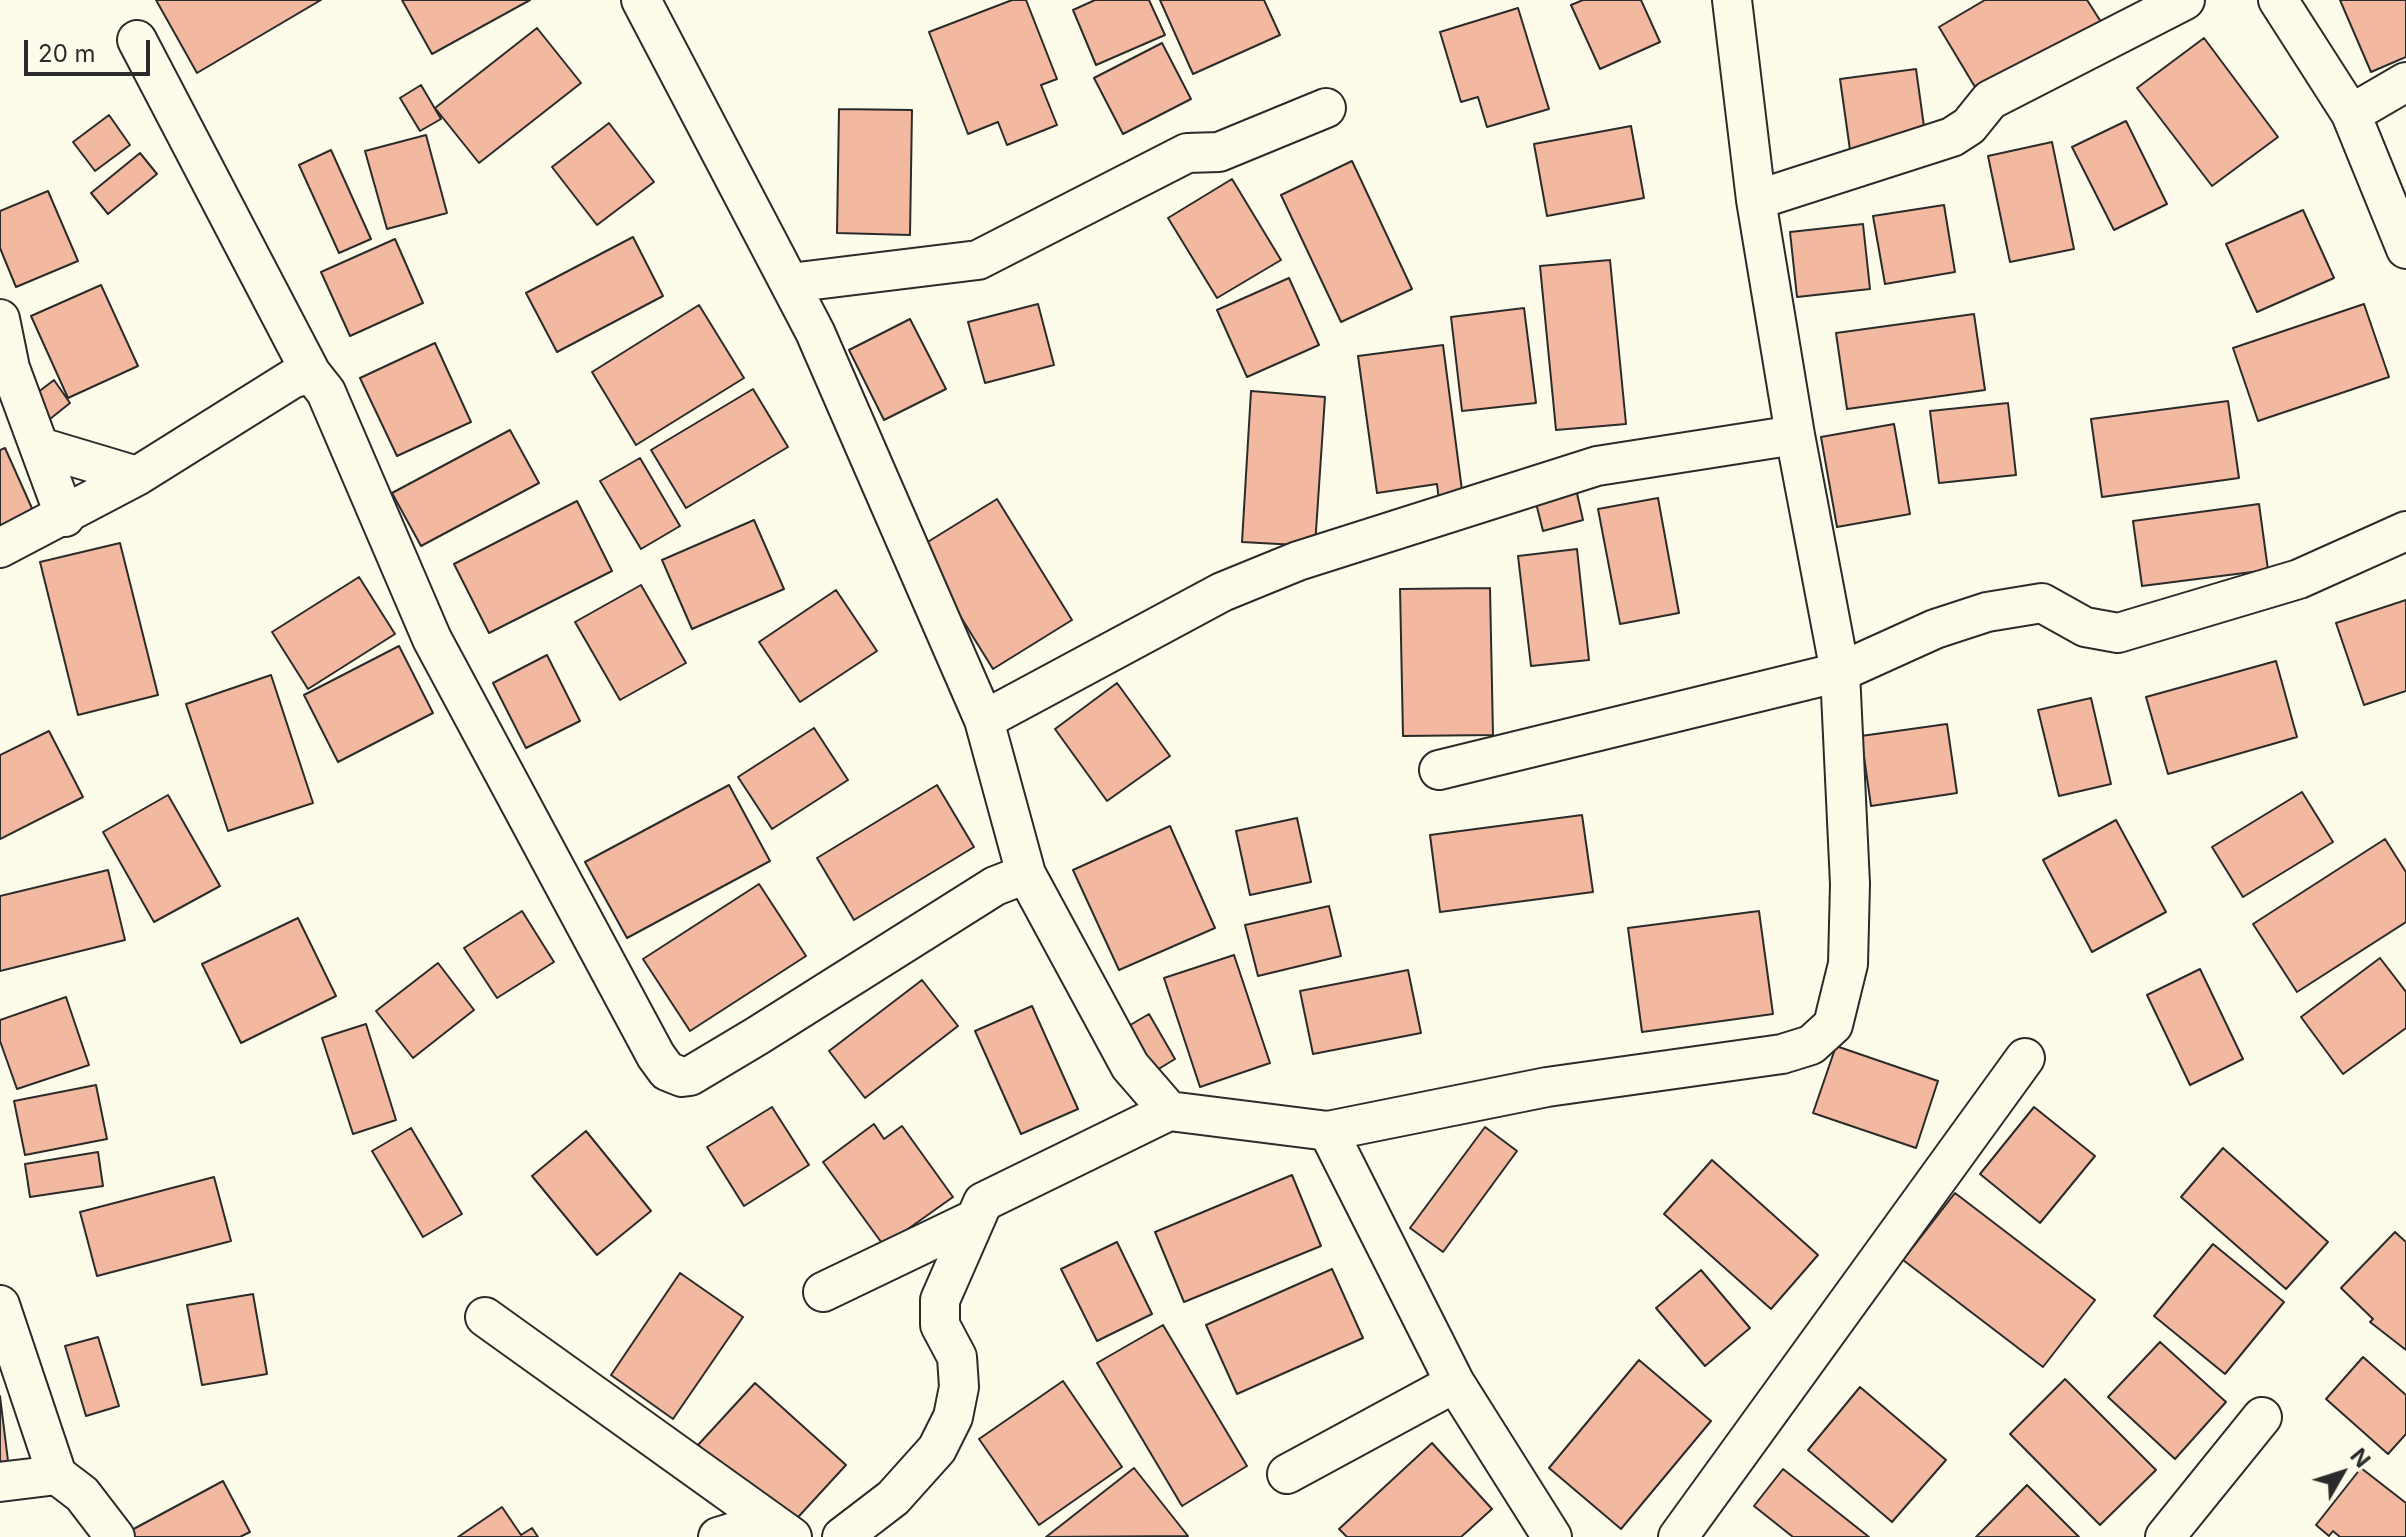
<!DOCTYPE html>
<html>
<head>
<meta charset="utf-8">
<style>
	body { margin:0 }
	#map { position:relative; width:2406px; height:1537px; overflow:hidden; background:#fdfbea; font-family:Inter,sans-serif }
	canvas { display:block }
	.north { position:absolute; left:2302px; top:1433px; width:80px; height:80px; -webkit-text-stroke:6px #fdfbea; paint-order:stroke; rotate:51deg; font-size:22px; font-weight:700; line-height:32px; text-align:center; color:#2b2b2b }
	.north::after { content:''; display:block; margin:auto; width:28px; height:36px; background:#2b2b2b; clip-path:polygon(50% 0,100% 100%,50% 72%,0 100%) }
	.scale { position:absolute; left:24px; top:40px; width:126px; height:36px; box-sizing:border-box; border:4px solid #2b2b2b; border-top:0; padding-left:10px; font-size:24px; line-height:28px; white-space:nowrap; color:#2b2b2b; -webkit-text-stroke:6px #fdfbea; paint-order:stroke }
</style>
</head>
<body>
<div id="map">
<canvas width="2406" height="1537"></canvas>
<div class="north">N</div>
<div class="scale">20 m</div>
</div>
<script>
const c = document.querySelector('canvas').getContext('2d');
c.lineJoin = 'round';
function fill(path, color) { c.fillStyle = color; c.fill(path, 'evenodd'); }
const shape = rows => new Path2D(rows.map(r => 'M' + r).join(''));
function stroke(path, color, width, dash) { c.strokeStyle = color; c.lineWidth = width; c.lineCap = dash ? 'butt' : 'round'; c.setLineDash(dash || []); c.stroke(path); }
const building = shape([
	[156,0,321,0,197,73,156,0],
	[402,0,530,0,432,54,402,0],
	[1012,0,1026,0,1057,79,1041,85,1057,125,1007,145,998,122,968,134,929,32,1012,0],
	[1095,0,1149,0,1165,35,1096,65,1073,10,1095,0],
	[1160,0,1264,0,1280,35,1193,74,1160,0],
	[1583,0,1641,0,1660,42,1600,69,1571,5,1583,0],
	[1985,0,2087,0,2103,25,1981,97,1939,27,1985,0],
	[2340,0,2406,0,2406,57,2371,72,2340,0],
	[1518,8,1549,109,1487,127,1478,97,1461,102,1440,32,1518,8],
	[537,28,581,83,479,163,435,108,537,28],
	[2204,38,2278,137,2212,186,2137,88,2204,38],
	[1162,43,1191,99,1123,134,1094,78,1162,43],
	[1916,69,1926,141,1850,150,1840,79,1916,69],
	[421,85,441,119,420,131,400,98,421,85],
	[839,109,912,110,910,235,837,233,839,109],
	[109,115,130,145,95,171,73,142,109,115],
	[2126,121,2167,204,2114,230,2072,147,2126,121],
	[609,123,654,182,597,225,552,167,609,123],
	[1631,126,1644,198,1547,216,1534,144,1631,126],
	[426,135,447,213,387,229,365,151,426,135],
	[2052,142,2074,249,2010,262,1988,156,2052,142],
	[331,150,371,239,339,253,299,165,331,150],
	[140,153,157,174,108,214,91,193,140,153],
	[1352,161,1412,289,1341,322,1281,195,1352,161],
	[1232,179,1281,260,1217,298,1168,218,1232,179],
	[48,191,78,261,16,287,0,248,0,211,48,191],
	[1944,205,1955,272,1885,284,1873,216,1944,205],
	[2303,210,2334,278,2257,312,2226,244,2303,210],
	[1863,224,1870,289,1797,297,1790,232,1863,224],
	[633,237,663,296,557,352,526,293,633,237],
	[395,239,423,303,350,336,321,272,395,239],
	[1610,260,1626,424,1556,430,1540,266,1610,260],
	[1289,278,1319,345,1247,377,1217,310,1289,278],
	[101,285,138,366,68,398,31,316,101,285],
	[1038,304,1054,365,985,383,968,322,1038,304],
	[2364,304,2389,377,2258,421,2233,348,2364,304],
	[699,305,744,378,636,445,592,372,699,305],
	[1524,308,1536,403,1462,411,1451,317,1524,308],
	[1974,314,1985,390,1847,409,1836,333,1974,314],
	[910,319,946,389,884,420,849,350,910,319],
	[435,343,471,422,397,456,360,378,435,343],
	[1443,345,1463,498,1439,501,1437,484,1377,493,1358,356,1443,345],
	[54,380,70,403,50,419,33,396,54,380],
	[753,389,788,447,686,508,651,450,753,389],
	[1251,391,1325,397,1315,546,1242,542,1251,391],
	[2228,401,2239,478,2102,497,2091,419,2228,401],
	[2008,403,2016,475,1939,483,1930,411,2008,403],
	[1894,424,1910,514,1837,527,1821,437,1894,424],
	[510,430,539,483,421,546,392,493,510,430],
	[5,448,35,515,0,530,0,450,5,448],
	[640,458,680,526,641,549,600,481,640,458],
	[1576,489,1583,520,1543,531,1535,499,1576,489],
	[1658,498,1679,613,1620,624,1598,509,1658,498],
	[997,499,1072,620,993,669,918,548,997,499],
	[577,501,612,571,489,633,454,564,577,501],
	[2259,504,2268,570,2142,586,2133,521,2259,504],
	[754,520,784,589,692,629,662,560,754,520],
	[120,543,158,695,78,715,40,562,120,543],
	[1577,549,1589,660,1531,666,1518,556,1577,549],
	[359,577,395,634,308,689,272,632,359,577],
	[641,585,686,663,620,700,575,622,641,585],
	[1490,588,1493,735,1403,736,1400,589,1490,588],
	[836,590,877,651,800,702,759,642,836,590],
	[2406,600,2406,691,2364,705,2336,623,2406,600],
	[399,646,433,713,338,762,304,695,399,646],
	[547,655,580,721,526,748,493,683,547,655],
	[2276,661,2297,737,2168,774,2146,697,2276,661],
	[271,675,313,803,228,831,186,704,271,675],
	[1117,683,1170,756,1107,801,1055,729,1117,683],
	[2091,698,2111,784,2059,796,2038,710,2091,698],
	[1947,724,1957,793,1871,806,1861,736,1947,724],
	[814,728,848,780,772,829,738,777,814,728],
	[49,731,83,797,0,839,0,755,49,731],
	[729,785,770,861,627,938,585,862,729,785],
	[937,785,974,847,854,920,817,858,937,785],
	[2302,792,2333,842,2243,897,2212,847,2302,792],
	[168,795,220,886,154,922,103,832,168,795],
	[1582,815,1593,892,1440,912,1430,835,1582,815],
	[1297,818,1311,882,1250,895,1236,831,1297,818],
	[2116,820,2166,912,2092,952,2043,860,2116,820],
	[1170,826,1215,928,1119,970,1073,870,1170,826],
	[2385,839,2406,872,2406,922,2297,992,2253,924,2385,839],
	[108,870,125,940,0,971,0,896,108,870],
	[759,884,806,956,690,1031,643,959,759,884],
	[1329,906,1341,956,1258,976,1245,925,1329,906],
	[522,911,554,962,497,998,464,948,522,911],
	[1759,911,1773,1014,1642,1032,1628,928,1759,911],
	[298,918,336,996,241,1043,202,964,298,918],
	[1234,955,1270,1063,1200,1087,1164,978,1234,955],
	[2380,958,2406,992,2406,1028,2343,1074,2301,1017,2380,958],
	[438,963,474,1010,413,1058,376,1011,438,963],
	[2200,969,2243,1059,2190,1085,2147,995,2200,969],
	[1408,970,1421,1033,1313,1054,1300,991,1408,970],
	[922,980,958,1026,865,1098,829,1051,922,980],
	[66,997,89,1065,17,1089,0,1041,0,1020,66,997],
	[1032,1006,1078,1109,1021,1134,975,1031,1032,1006],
	[1149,1014,1175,1059,1147,1076,1120,1031,1149,1014],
	[366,1024,396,1120,353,1134,322,1038,366,1024],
	[1836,1046,1938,1081,1916,1148,1813,1113,1836,1046],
	[96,1085,107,1139,25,1155,14,1101,96,1085],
	[772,1107,809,1165,744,1206,707,1147,772,1107],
	[2034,1107,2095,1156,2040,1223,1980,1174,2034,1107],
	[874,1124,884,1139,902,1126,953,1197,884,1246,823,1162,874,1124],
	[1485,1127,1517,1151,1443,1252,1410,1228,1485,1127],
	[411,1128,462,1214,423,1237,372,1151,411,1128],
	[586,1131,651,1211,597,1255,532,1176,586,1131],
	[2223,1148,2328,1242,2286,1289,2181,1197,2223,1148],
	[98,1152,103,1186,30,1197,25,1164,98,1152],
	[1712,1160,1818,1255,1771,1309,1664,1214,1712,1160],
	[1292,1175,1321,1246,1184,1302,1155,1232,1292,1175],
	[214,1177,231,1241,97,1276,80,1212,214,1177],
	[1955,1193,2095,1300,2043,1367,1903,1260,1955,1193],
	[2395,1232,2406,1242,2406,1350,2370,1322,2373,1319,2341,1288,2395,1232],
	[1117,1242,1152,1314,1097,1341,1061,1269,1117,1242],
	[2213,1244,2284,1302,2225,1374,2154,1316,2213,1244],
	[1332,1269,1363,1338,1237,1394,1206,1325,1332,1269],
	[1701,1270,1750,1328,1705,1366,1656,1308,1701,1270],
	[680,1273,743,1317,673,1419,611,1375,680,1273],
	[253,1294,267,1374,202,1385,187,1305,253,1294],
	[1163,1325,1247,1466,1182,1506,1097,1363,1163,1325],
	[98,1337,119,1406,86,1416,65,1346,98,1337],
	[2160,1342,2226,1402,2175,1459,2108,1397,2160,1342],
	[2363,1357,2406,1395,2406,1434,2388,1454,2326,1399,2363,1357],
	[1639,1360,1711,1421,1621,1529,1549,1468,1639,1360],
	[2065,1379,2156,1470,2100,1525,2010,1434,2065,1379],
	[1063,1381,1122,1467,1039,1525,979,1439,1063,1381],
	[755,1383,846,1465,789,1527,698,1445,755,1383],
	[1860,1387,1946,1460,1892,1522,1808,1450,1860,1387],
	[0,1396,8,1461,0,1462,0,1396],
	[1432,1443,1492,1509,1461,1537,1347,1537,1339,1529,1432,1443],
	[1134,1468,1188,1536,1046,1537,1134,1468],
	[2361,1468,2406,1503,2406,1537,2340,1537,2333,1531,2329,1536,2316,1525,2361,1468],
	[1783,1469,1869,1537,1793,1537,1754,1506,1783,1469],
	[223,1481,250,1532,240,1537,131,1537,128,1532,223,1481],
	[2027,1485,2079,1537,1976,1537,2027,1485],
	[502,1507,521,1535,532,1528,538,1537,458,1537,502,1507]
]);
const street = shape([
	[641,0,815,332,984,720,1026,874,1130,1066,1169,1111],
	[2278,0,2351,114,2406,249],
	[137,40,311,373],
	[2351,114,2406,82],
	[1756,200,1952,137,1969,126,1990,100,2185,0],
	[790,283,978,260,1187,153,1219,152,1326,108],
	[0,319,10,368,65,517],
	[40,447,137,476],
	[0,548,137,476,292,379,311,373,326,392,432,639,656,1056,667,1071,682,1077,690,1076,757,1036,995,886,1026,874],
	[984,720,1222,592,1298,561,1597,466,1795,435],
	[1439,770,1840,672,1935,629,1987,612,2042,603,2085,627,2118,633,2299,579,2406,531],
	[1328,1131,1455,1383,1552,1537],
	[823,1292,973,1220],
	[0,1305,57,1475],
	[485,1317,792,1537],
	[1287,1474,1455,1383],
	[0,1482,57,1475,82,1494,115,1537],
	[718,1537,747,1528,786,1537],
	[842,1537,893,1498,937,1449,953,1417,959,1387,957,1357,940,1325,940,1300,983,1202,1169,1111,1328,1131,1547,1087,1782,1054,1811,1045,1833,1025,1848,964,1850,884,1840,672,1795,435,1756,200,1732,0],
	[1678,1537,2025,1058],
	[2165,1537,2262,1417]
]);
fill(building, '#f2b8a0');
stroke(building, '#2b2b2b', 2);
stroke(street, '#2b2b2b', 42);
stroke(street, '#fdfbea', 38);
</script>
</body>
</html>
